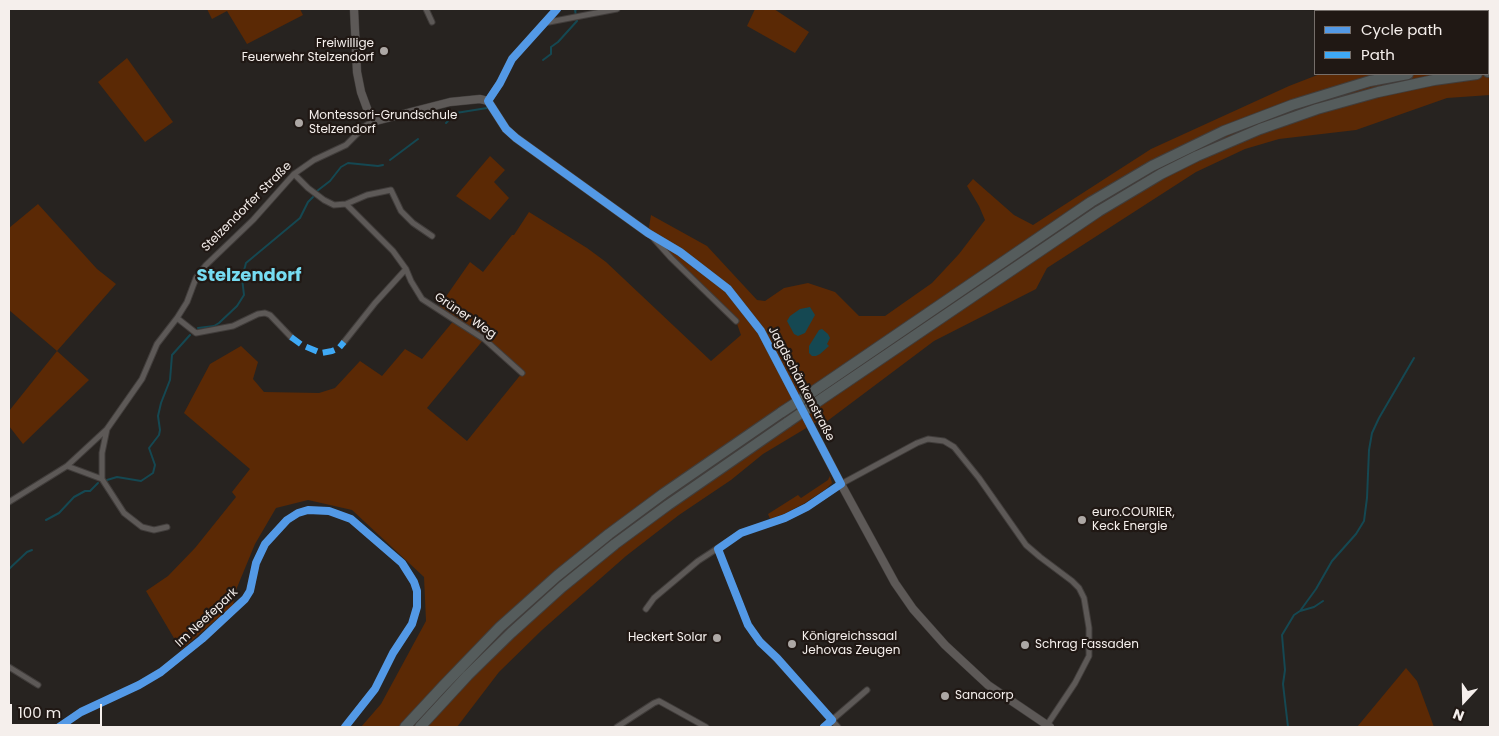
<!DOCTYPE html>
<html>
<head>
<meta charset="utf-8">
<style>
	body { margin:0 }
	#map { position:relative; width:1499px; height:736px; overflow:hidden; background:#272320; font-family:Poppins,sans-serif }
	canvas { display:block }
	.frame { position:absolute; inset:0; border:10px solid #f5efec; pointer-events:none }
	.legend { position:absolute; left:1314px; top:10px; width:175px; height:65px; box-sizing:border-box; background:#201814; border:1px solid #756e6a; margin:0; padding:6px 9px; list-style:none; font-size:15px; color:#f5efec }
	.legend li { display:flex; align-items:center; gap:10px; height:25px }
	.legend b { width:25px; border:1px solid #756e6a }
	.north { position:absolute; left:1439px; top:676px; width:50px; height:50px; -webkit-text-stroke:4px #201814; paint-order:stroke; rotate:201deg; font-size:14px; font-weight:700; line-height:20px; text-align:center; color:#f5efec }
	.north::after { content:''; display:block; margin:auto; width:18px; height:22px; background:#f5efec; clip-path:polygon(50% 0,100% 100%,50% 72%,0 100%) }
	.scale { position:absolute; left:10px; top:704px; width:92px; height:22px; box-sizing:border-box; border:2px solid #f5efec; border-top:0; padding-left:6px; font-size:15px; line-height:18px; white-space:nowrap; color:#f5efec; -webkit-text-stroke:4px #201814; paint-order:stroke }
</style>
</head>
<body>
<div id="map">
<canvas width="1499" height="736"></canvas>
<div class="frame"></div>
<ul class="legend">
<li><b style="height:6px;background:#5399e6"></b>Cycle path</li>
<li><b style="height:6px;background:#3fa9f5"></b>Path</li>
</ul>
<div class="north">N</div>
<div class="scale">100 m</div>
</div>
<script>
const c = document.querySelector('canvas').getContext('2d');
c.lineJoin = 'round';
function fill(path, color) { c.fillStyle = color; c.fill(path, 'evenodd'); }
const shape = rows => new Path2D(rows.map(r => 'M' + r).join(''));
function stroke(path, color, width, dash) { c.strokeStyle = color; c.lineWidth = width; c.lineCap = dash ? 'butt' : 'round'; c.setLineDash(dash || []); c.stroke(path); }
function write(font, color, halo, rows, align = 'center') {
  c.font = font + ' Poppins,sans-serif'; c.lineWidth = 4.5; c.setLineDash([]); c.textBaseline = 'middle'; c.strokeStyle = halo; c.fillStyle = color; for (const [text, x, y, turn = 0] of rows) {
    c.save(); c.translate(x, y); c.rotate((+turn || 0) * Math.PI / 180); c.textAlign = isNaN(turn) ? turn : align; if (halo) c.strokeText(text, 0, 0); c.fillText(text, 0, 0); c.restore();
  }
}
const green = shape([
	[207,9,300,9,303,15,247,44,227,11,212,19],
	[755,9,774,9,809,32,795,53,747,26],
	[1490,42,1490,95,1447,98,1356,130,1279,139,1245,149,1196,172,1047,268,1036,289,934,341,826,422,823,418,763,454,731,480,679,515,626,556,542,630,499,672,457,727,361,727,381,704,426,621,424,577,352,510,308,500,276,508,255,544,236,590,233,605,181,650,146,591,168,576,195,548,236,497,232,492,250,469,184,413,210,364,241,346,258,362,253,379,264,392,319,393,335,388,360,361,382,376,405,349,422,359,455,319,438,308,470,262,483,272,512,235,514,235,529,212,587,248,606,262,711,361,741,335,736,321,648,233,651,215,707,246,757,300,765,301,784,288,808,283,835,292,859,316,885,316,932,283,959,254,985,220,979,206,967,186,973,179,1014,215,1033,225,1151,149,1289,86,1320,74,1488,74,1488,43],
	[484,339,522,373,467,441,427,408],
	[127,58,173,122,145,142,98,82],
	[490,156,505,170,494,182,509,198,490,220,456,196],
	[38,204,97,269,116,284,57,351,89,380,23,444,9,426,9,411,57,351,9,310,9,228],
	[830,476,832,483,826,489,805,503,784,514,770,519,768,514,798,495,801,498,828,480],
	[1406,668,1417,681,1434,727,1357,727]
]);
const water = shape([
	[810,307,815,315,805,333,798,336,794,334,787,321,790,316,800,309],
	[822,329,828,334,830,338,827,344,829,346,820,354,816,356,812,356,809,353,809,346,819,330]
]);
const stream = shape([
	[543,60,551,54,551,47,558,42,577,21,575,10,577,9],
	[446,123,456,113,487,108],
	[390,160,418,139],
	[317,191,330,181,341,167,348,163,378,166,383,165],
	[198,328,214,326,219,323,237,306,244,295,242,278,246,263,300,218,308,202,313,197],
	[107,480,117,477,141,481,153,473,155,465,149,448,159,435,160,430,158,416,161,403,170,380,172,355,190,335],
	[46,520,59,513,74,497,85,491,90,491,98,483],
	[9,569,27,552,32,550],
	[1300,611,1314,607,1323,601],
	[1288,727,1283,684,1285,670,1282,635,1294,615,1300,611,1316,589,1332,561,1356,534,1364,521,1367,498,1369,450,1372,433,1379,418,1414,358]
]);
const minor = shape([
	[426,9,432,22],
	[544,23,617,9],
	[294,174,308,188,324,200,334,205,346,204,393,251,406,269,411,281,422,299,484,339,522,373],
	[346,204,367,195,391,190,401,211,413,223,432,236],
	[654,239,671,258,736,321],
	[177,318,196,333,233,326,258,314,265,313,270,315,291,337],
	[344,342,375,303,406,269],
	[107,429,102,453,102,479,124,513,142,527,154,530,167,527],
	[67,466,102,479],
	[9,502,67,466,107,429,142,379,157,344,177,318,187,302,196,278,206,265,253,220,294,174,314,160,346,145,365,126,372,122],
	[718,549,748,625,753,633,838,727],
	[646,609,654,598,698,561,741,533,785,518,807,507,841,484,917,443,928,439,944,441,954,447,979,478,1026,545,1040,557,1072,581,1079,588,1084,598,1089,628,1089,656,1075,683,1047,725],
	[9,667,38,685],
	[59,727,81,712,139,685,161,672,202,639,245,599,250,591,256,563,265,544,287,520,298,513,308,510,329,511,351,519,402,563,414,582,417,591,417,607,412,624,393,653,375,689,345,727],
	[617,727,654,703,659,701,706,727],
	[824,727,867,690]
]);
const tertiary = shape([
	[488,101,500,83,512,59,557,9]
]);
const secondary = shape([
	[354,9,357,72,361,92,372,122,450,102,480,99,488,101,506,129,516,138,648,233,680,252,728,289,761,331,841,484,895,583,913,609,945,645,988,685,1050,727]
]);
const motorway = shape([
	[1488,60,1490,60],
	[1488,72,1490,72],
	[811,393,1091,202,1152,166,1224,131,1292,105,1370,81,1408,74],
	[817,402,1099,211,1161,174,1197,156,1260,129,1317,109,1378,92,1434,80,1477,74],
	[405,727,444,685,500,627,557,576,609,534,663,494,782,412],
	[420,727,468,675,511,633,562,587,615,544,668,505,788,422]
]);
const motorwayBridge = shape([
	[782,412,811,393],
	[788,422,817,402]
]);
const quiet = shape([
	[291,337,302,345,321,353,332,351,339,348,344,342]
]);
const cycleway = shape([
	[557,9,512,59,500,83,488,101,506,129,516,138,648,233,680,252,728,289,761,331,841,484,807,507,785,518,741,533,718,549,748,625,760,642,777,658,832,720,824,727],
	[59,727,81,712,139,685,161,672,202,639,245,599,250,591,256,563,265,544,287,520,298,513,308,510,329,511,351,519,402,563,414,582,417,591,417,607,412,624,393,653,375,689,345,727]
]);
const markers = [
	[384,51,5,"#ada8a5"],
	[299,123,5,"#ada8a5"],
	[1082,520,5,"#ada8a5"],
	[717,638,5,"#ada8a5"],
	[792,644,5,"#ada8a5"],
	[1025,645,5,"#ada8a5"],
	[945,696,5,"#ada8a5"]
];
const poiNames = [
	["Freiwillige",374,44,"right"],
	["Feuerwehr Stelzendorf",374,58,"right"],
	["Montessori-Grundschule",309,116],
	["Stelzendorf",309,130],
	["euro.COURIER,",1092,513],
	["Keck Energie",1092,527],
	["Königreichssaal",802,637],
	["Jehovas Zeugen",802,651],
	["Heckert Solar",707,638,"right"],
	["Schrag Fassaden",1035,645],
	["Sanacorp",955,696]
];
const streetNames = [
	["Stelzendorfer Straße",247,207,-45],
	["Grüner Weg",465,316,34],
	["Jagdschänkenstraße",801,384,62],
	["Im Neefepark",207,618,-43]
];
const districtNames = [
	["Stelzendorf",249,276]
];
fill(green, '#5b2905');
fill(water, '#154852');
stroke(stream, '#154852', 2);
stroke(minor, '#413d3b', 7);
stroke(tertiary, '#413d3b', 8);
stroke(secondary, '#413d3b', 9);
stroke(motorway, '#413d3b', 12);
stroke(minor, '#5d5957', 5);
stroke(tertiary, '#5d5957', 6);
stroke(secondary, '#5d5957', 8);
stroke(motorway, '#555c5c', 10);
stroke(motorwayBridge, '#413d3b', 12, []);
stroke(motorwayBridge, '#555c5c', 10);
stroke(quiet, '#3fa9f5', 6, [12, 6]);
stroke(cycleway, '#5399e6', 8);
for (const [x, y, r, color] of markers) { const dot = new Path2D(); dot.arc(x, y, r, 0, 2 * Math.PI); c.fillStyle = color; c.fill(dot); stroke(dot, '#201814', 2); }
write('12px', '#f5efec', '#201814', poiNames, 'left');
write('12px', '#f5efec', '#201814', streetNames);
write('bold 18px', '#76dcf2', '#201814', districtNames);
</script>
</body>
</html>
